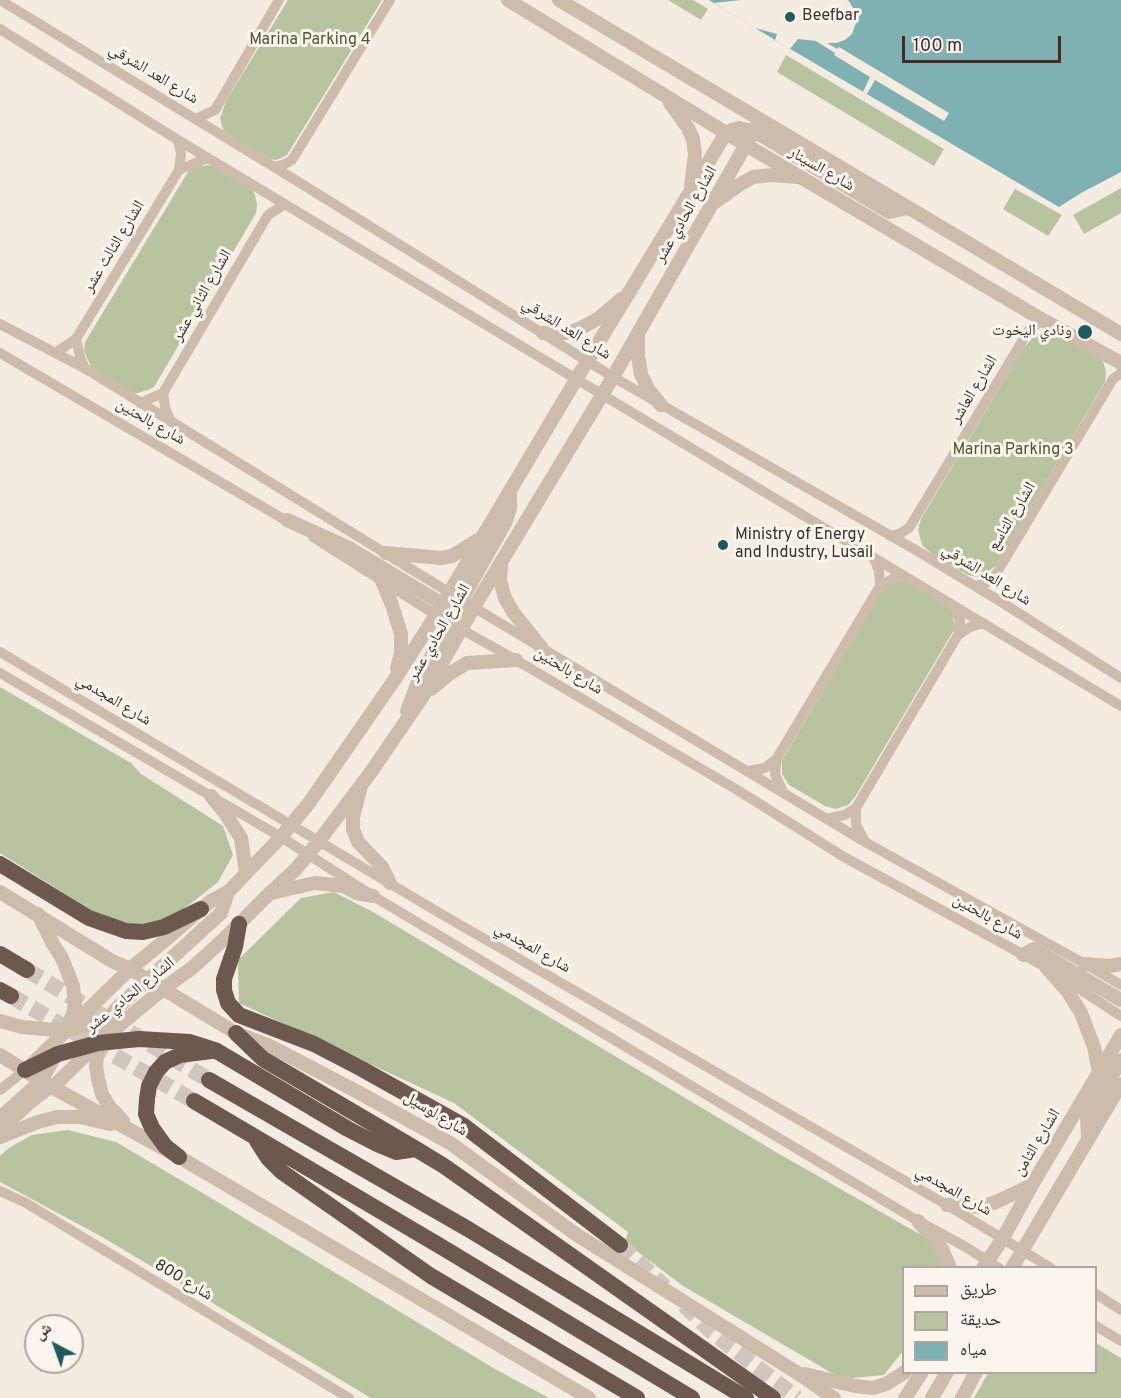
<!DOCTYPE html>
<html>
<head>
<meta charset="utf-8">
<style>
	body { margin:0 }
	#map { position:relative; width:1121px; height:1398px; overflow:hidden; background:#f4ebe1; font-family:Overpass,"Noto Naskh Arabic",sans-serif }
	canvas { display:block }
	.legend { position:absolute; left:902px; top:1266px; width:195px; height:108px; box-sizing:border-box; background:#fbf5ee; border:2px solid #aea6a0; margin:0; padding:8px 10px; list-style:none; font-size:18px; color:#3b302b }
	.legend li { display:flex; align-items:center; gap:12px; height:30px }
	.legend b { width:30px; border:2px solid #aea6a0 }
	.north { position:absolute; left:24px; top:1314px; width:60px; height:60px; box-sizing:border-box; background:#fbf5ee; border:2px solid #aea6a0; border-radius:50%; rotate:319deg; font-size:16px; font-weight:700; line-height:24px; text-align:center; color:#3b302b }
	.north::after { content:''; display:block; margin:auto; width:21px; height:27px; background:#1f5a5e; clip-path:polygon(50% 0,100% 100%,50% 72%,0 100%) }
	.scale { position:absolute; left:902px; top:36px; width:159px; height:27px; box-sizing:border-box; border:3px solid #3b302b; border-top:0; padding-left:8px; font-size:18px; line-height:21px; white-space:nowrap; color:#3b302b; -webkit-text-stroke:4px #fbf5ee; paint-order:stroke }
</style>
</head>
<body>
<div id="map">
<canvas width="1121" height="1398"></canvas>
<ul class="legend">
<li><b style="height:8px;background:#cdbbac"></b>طريق</li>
<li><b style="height:16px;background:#b8c4a0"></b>حديقة</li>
<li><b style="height:16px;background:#7fb0b2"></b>مياه</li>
</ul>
<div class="north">ش</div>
<div class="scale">100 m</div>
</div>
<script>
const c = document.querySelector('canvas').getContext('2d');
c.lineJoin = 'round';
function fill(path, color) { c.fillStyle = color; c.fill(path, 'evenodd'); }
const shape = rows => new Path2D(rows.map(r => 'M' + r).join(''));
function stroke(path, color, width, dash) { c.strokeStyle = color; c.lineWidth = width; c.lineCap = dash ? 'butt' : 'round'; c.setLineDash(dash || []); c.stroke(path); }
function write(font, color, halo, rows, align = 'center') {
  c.font = font + ' Overpass,"Noto Naskh Arabic",sans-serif'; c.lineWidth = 6; c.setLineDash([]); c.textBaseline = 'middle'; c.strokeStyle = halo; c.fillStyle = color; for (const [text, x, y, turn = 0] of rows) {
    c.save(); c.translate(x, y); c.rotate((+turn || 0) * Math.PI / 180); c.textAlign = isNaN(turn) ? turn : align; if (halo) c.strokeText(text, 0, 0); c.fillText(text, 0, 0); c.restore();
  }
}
const green = shape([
	[288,0,382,0,287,155,276,160,264,158,223,130,220,118,226,101],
	[668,0,693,0,708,9,701,20],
	[786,55,944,149,934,166,777,72],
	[210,165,252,189,255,195,257,205,256,213,154,387,148,390,138,393,126,393,93,371,84,351,85,342,188,172,195,167],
	[1121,188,1121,213,1084,234,1073,215],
	[1015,189,1062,215,1048,236,1003,209],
	[1054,329,1103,361,1106,371,1105,382,996,565,989,571,978,577,968,575,934,556,922,545,918,530,921,519,1023,349,1037,333],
	[904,580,948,606,952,612,955,628,855,797,848,805,836,809,825,806,789,785,782,774,782,760,882,591,892,584],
	[0,687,131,763,141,774,223,826,233,855,218,882,189,905,164,921,146,926,105,919,0,853],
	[334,892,373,912,781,1155,944,1248,943,1267,904,1268,903,1351,884,1375,842,1379,683,1286,625,1242,628,1232,454,1103,239,1003,238,960,301,898],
	[68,1130,116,1142,206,1195,495,1369,549,1398,371,1398,104,1238,0,1182,0,1156,9,1148,32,1135],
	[1096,1343,1121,1358,1121,1398,974,1398,988,1373,1096,1372]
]);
const water = shape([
	[709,0,1121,0,1121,172,1081,193,1059,207,775,40]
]);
const pier = shape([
	[741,0,848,0,856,12,856,23,852,34,845,40,836,43,827,43,837,49,839,47,949,113,944,121,875,80,867,94,863,92,870,77,834,55,835,53,816,41,798,39,790,49,775,40,777,34,755,28,714,3]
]);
const trunkTunnel = shape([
	[27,970,209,1080],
	[11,996,194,1101],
	[620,1245,665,1287],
	[684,1305,712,1332,797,1398]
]);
const minor = shape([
	[0,0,297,181,613,377,914,549,998,600,1121,678],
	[0,29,178,140,1121,706],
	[196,119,215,110,279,0],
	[274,167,283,165,292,160,390,0],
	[179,170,207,158],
	[0,324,86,369,450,593,865,842,1085,964,1121,985],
	[76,339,80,357,85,369],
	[0,353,292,524],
	[55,353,76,339,179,170,181,154,178,140],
	[163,393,165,407,171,422],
	[140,403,163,393,268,215,285,204],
	[890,536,901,533,909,528,1029,330,1043,320],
	[313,537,436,615,516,660,739,791,844,857,1046,967,1121,1016],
	[874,558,879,571,880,586],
	[975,586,984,584,993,579,1113,379,1121,373],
	[954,606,960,621,958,635],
	[0,652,443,915,947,1205,1051,1268],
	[0,673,281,837,373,896,918,1221,964,1246,999,1268],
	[777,758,775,774,783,792],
	[748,771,765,768,777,758,880,586,892,579,906,577],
	[856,808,856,824,865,842],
	[826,819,845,815,856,808,958,635,970,627,984,623],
	[0,1090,25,1070],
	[0,1132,31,1104,53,1087],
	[0,1191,26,1203,349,1398],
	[1096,1294,1121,1310],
	[1096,1326,1121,1341]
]);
const tertiary = shape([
	[508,0,746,145,1043,320,1121,363],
	[559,0,1121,334],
	[670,103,688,128,693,139,695,154,691,187],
	[726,133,732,130,739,128,754,131,889,212,909,208],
	[715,202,739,185,753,177,772,175,797,177],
	[543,333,567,333,581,328,599,318,623,298],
	[638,335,638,356,641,374,648,389,661,405],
	[287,520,349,548,454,611,466,611,474,607],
	[386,553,441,558,452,556,478,540],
	[501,566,500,580,505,598,513,612,541,647],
	[382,581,392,605,401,634,401,653,397,668],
	[455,618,456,612,458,606,505,523,510,508,510,495],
	[431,689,449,674,467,663,516,660],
	[407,711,421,674,451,623,454,610],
	[360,790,353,817,353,829,358,842,382,867,390,883],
	[211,796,225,813,241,838,246,873],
	[0,892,112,961,130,969,236,1033,270,1046,356,1091,450,1143,577,1235,796,1372,834,1398],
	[271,893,315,883,344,886,357,893,373,896],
	[38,914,53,944,62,958,73,986,75,1003,73,1014,68,1025],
	[1023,955,1034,949,1121,1000],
	[1085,964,1110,966,1121,964],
	[1046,967,1068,992,1081,1013,1094,1047,1099,1073],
	[0,1021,22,1027,65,1031,109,1020],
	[0,1055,41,1081,179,1157,589,1398],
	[33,1063,130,969,169,937,201,909,211,901,228,892,281,837,309,803,395,679,436,615,577,378,726,133],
	[53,1087,98,1043,163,989,192,968,223,940,269,894,296,869,319,841,371,772,423,696,474,607,613,377,760,120],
	[0,1118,41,1081,58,1051],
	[123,1121,109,1106,102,1094,98,1079,96,1066,98,1043,105,1022,117,1008,221,913,228,892],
	[0,1137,38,1122,57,1117,80,1117,110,1124],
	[1088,1139,1087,1117,1121,1060],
	[947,1205,981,1207,996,1202,1032,1185],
	[918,1221,942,1249,950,1268],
	[983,1268,1003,1238,1032,1185,1121,1035],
	[1012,1268,1121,1084],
	[805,1374,855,1386,873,1388,886,1384,905,1372],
	[905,1398,922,1372],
	[932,1398,947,1372],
	[962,1398,976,1372]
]);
const trunk = shape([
	[0,864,89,918,126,931,143,932,164,927,201,909],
	[239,924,235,947,224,979,224,990,228,1003,239,1015,314,1044,362,1069,464,1126,620,1245],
	[0,954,27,970],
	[0,990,11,996],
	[236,1033,263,1059,416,1149,444,1166,773,1398],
	[25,1070,58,1054,98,1043,139,1039,190,1042,215,1050,348,1129,377,1144,396,1152,416,1149],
	[209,1080,468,1229,746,1398],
	[194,1101,440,1246,692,1398],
	[257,1141,268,1158,282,1172,431,1276,637,1398],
	[179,1157,165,1146,152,1128,146,1114,147,1099,149,1086,156,1072,165,1062,180,1055,211,1051]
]);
const markers = [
	[790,17,6,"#1f5a5e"],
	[1085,332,8,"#1f5a5e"],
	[723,545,6,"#1f5a5e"]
];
const poiNames = [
	["Beefbar",802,17],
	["ونادي اليخوت",1072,332,"right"],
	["Ministry of Energy",735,536],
	["and Industry, Lusail",735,554]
];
const parkNames = [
	["Marina Parking 4",310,41],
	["Marina Parking 3",1013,451]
];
const streetNames = [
	["شارع العد الشرقي",153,75,31],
	["شارع السينار",821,170,30],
	["الشارع الحادي عشر",687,215,-60],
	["الشارع الثالث عشر",115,247,-59],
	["الشارع الثاني عشر",203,296,-60],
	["شارع العد الشرقي",566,330,32],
	["الشارع العاشر",975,390,-59],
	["شارع بالحنين",150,423,30],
	["الشارع التاسع",1013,517,-59],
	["شارع العد الشرقي",986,576,32],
	["الشارع الحادي عشر",440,633,-60],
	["شارع بالحنين",568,672,31],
	["شارع المجدمي",113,701,31],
	["شارع بالحنين",987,918,29],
	["شارع المجدمي",532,949,30],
	["الشارع الحادي عشر",131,996,-39],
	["شارع لوسيل",435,1115,31],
	["الشارع الثامن",1038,1143,-59],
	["شارع المجدمي",953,1192,30],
	["شارع 800",183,1281,31]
];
fill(green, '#b8c4a0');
fill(water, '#7fb0b2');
fill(pier, '#f4ebe1');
stroke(trunkTunnel, '#cfc6bd', 16, [16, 8]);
stroke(minor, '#cdbbac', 10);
stroke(tertiary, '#cdbbac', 14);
stroke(trunk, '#6c584f', 16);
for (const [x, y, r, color] of markers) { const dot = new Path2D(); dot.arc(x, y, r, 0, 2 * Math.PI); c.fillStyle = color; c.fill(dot); stroke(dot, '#fbf5ee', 2); }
write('16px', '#3b302b', '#fbf5ee', poiNames, 'left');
write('16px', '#4a5a2e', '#fbf5ee', parkNames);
write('16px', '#3b302b', '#fbf5ee', streetNames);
</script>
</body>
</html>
